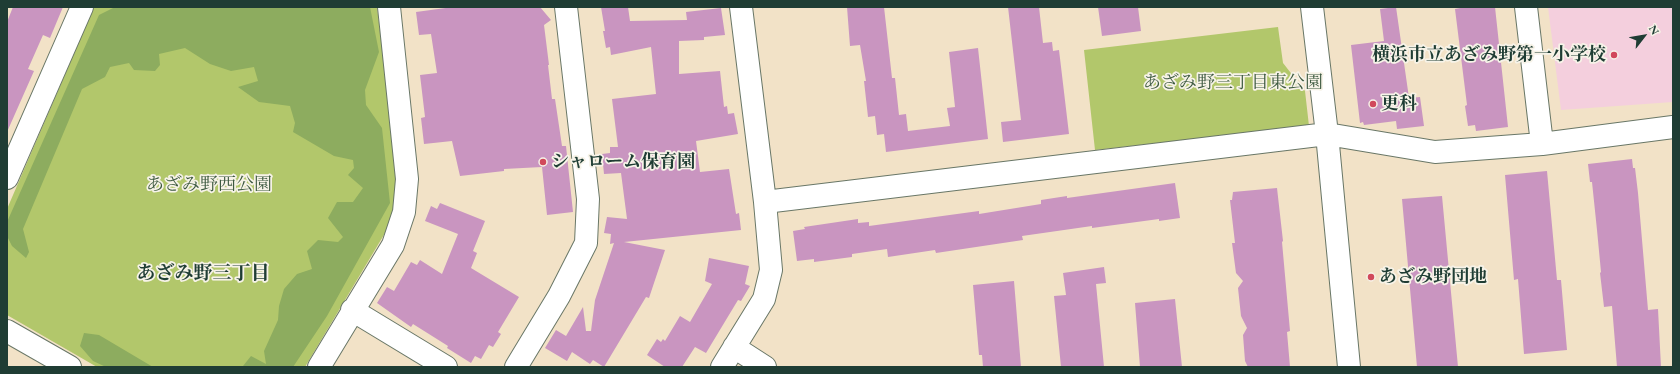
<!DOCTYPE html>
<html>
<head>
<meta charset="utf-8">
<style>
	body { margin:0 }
	#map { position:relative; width:1680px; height:374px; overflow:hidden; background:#f2e2c7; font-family:"EB Garamond",serif }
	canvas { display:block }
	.frame { position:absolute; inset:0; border:8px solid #1f3d34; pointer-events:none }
	.north { position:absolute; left:1624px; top:16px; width:40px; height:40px; -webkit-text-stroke:3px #f7f3e8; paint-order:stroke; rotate:59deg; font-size:11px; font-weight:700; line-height:16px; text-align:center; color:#1f3d34 }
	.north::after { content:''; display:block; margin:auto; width:14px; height:18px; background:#1f3d34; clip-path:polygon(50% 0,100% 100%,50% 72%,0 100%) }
</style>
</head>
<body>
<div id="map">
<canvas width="1680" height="374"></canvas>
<div class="frame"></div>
<div class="north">N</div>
</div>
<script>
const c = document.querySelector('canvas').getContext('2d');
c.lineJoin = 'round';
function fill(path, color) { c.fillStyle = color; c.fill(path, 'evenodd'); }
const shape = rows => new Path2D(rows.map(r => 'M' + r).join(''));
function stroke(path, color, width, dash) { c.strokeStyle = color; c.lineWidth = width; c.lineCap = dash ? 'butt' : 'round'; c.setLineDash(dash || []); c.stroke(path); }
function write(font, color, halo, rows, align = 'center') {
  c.font = font + ' "EB Garamond","Noto Serif JP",serif'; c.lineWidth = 3.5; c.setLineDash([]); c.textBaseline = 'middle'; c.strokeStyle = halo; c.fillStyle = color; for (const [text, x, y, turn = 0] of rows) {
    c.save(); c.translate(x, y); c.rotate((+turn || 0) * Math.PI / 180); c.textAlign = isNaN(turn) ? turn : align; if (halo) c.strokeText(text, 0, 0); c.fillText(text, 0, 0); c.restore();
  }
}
const built = shape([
	[1548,7,1673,7,1673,102,1561,110]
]);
const green = shape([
	[94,7,377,7,398,173,397,203,385,233,305,367,97,367,7,315,7,209],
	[1278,27,1283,63,1305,91,1309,126,1095,150,1084,50]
]);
const forest = shape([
	[115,7,370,7,379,52,365,90,366,105,382,128,390,203,327,316,293,367,243,366,251,356,266,364,264,351,278,320,279,306,284,289,297,274,312,269,307,251,318,240,338,242,343,237,328,218,337,202,353,202,363,188,348,175,354,168,353,160,334,156,293,132,295,123,290,106,259,102,238,87,258,81,254,67,231,71,210,64,185,48,159,54,160,65,155,71,134,70,129,63,110,67,105,77,82,89,23,229,29,252,26,258,12,246,7,236,7,222,99,15],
	[84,333,99,335,153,367,106,367,93,361,80,346]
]);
const building = shape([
	[13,7,63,7,50,38,43,35,28,69,34,71,7,132,7,22],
	[453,7,540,7,551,20,544,25,549,65,548,65,552,99,555,99,562,146,566,146,573,212,547,215,542,167,504,169,504,171,460,176,452,141,424,144,421,118,425,117,420,75,437,73,431,34,419,35,416,12],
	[601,7,628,7,630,21,687,20,686,12,721,8,725,35,704,37,704,40,679,41,679,74,720,71,724,107,727,106,728,114,734,113,738,134,696,141,700,172,729,169,736,214,739,213,741,230,624,242,665,250,649,298,646,297,604,367,593,360,590,364,572,352,567,361,545,348,556,330,566,336,583,307,586,331,591,331,595,300,614,243,610,244,611,234,604,233,607,217,627,219,621,173,604,174,602,154,610,153,610,147,618,147,612,99,656,94,651,47,611,55,610,47,606,48,603,31,605,31],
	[847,7,884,7,892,78,895,78,899,115,906,114,908,131,950,126,947,108,955,107,949,52,978,48,988,139,886,152,884,134,877,135,875,116,868,117,864,81,866,81,860,45,850,46],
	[1008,7,1039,7,1043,43,1052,42,1053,51,1059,50,1069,134,1003,142,1001,122,1021,120],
	[1098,7,1138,7,1141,31,1102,36],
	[1396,7,1409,98,1420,97,1424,126,1397,129,1396,121,1364,125,1363,122,1360,123,1351,45,1384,41,1380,9],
	[1466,7,1495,7,1508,127,1476,131,1475,125,1468,126,1465,106,1467,105,1455,9],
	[1632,159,1633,168,1635,168,1638,193,1648,310,1658,309,1661,367,1617,367,1612,306,1604,307,1600,273,1601,272,1597,230,1592,182,1590,182,1588,164],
	[1547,171,1557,280,1561,280,1567,350,1524,354,1518,279,1514,280,1505,175],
	[1175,183,1180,218,1159,221,1159,219,1092,228,1092,226,1022,236,1023,240,936,253,935,250,888,257,887,249,852,254,852,257,814,262,814,259,797,261,793,231,805,229,804,227,858,219,858,223,869,222,869,226,979,211,979,214,1041,204,1041,200,1067,196,1067,198],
	[1277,188,1283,241,1282,242,1290,331,1287,332,1290,367,1248,367,1245,361,1243,335,1247,328,1241,316,1238,288,1243,281,1236,273,1232,243,1235,243,1230,200,1232,200,1233,192],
	[1442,196,1458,367,1417,367,1402,199],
	[440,203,485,221,473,251,477,253,471,268,519,297,498,332,501,334,493,347,489,345,481,359,475,356,471,363,447,348,448,346,413,324,411,327,377,303,387,287,394,291,411,262,417,265,420,260,442,274,458,234,425,221,431,206,437,209],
	[709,258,749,266,745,284,750,286,741,301,738,300,706,353,695,347,682,367,665,367,647,355,657,339,661,342,663,339,665,341,680,316,690,322,712,284,705,281],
	[1104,267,1106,283,1096,284,1104,367,1061,367,1054,296,1066,295,1063,273],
	[1014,281,1021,367,983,367,982,355,979,355,973,285],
	[1175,299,1182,367,1140,367,1135,303]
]);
const minor = shape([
	[1312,7,1327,134,1349,367],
	[1526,7,1542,144],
	[7,178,82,7],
	[765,202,1327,134,1435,152,1542,144,1673,127],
	[352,310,446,367],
	[7,331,70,367],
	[734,347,765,367],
	[319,367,393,245,404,212,407,179,389,7],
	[516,367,559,296,586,243,588,199,566,7],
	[722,367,764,299,771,270,765,202,741,7]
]);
const markers = [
	[1614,55,4,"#d1495b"],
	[1373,104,4,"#d1495b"],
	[543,162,4,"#d1495b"],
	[1371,277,4,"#d1495b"]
];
const poiNames = [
	["横浜市立あざみ野第一小学校",1606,55,"right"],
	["更科",1381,104],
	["シャローム保育園",551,162],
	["あざみ野団地",1379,277]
];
const parkNames = [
	["あざみ野三丁目東公園",1233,83],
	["あざみ野西公園",209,185]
];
const neighbourhoodNames = [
	["あざみ野三丁目",203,274]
];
fill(built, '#f4cfdd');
fill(green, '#b2c76b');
fill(forest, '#8dac5f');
fill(building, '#c995c0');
stroke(minor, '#697767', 24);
stroke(minor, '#fff', 22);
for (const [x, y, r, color] of markers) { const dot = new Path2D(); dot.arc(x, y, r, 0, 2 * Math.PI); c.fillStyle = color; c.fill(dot); stroke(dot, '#f7f3e8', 1.5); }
write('bold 18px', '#1f3d34', '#f7f3e8', poiNames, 'left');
write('18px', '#3c593f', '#f7f3e8', parkNames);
write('bold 19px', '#1f3d34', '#f7f3e8', neighbourhoodNames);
</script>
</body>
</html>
